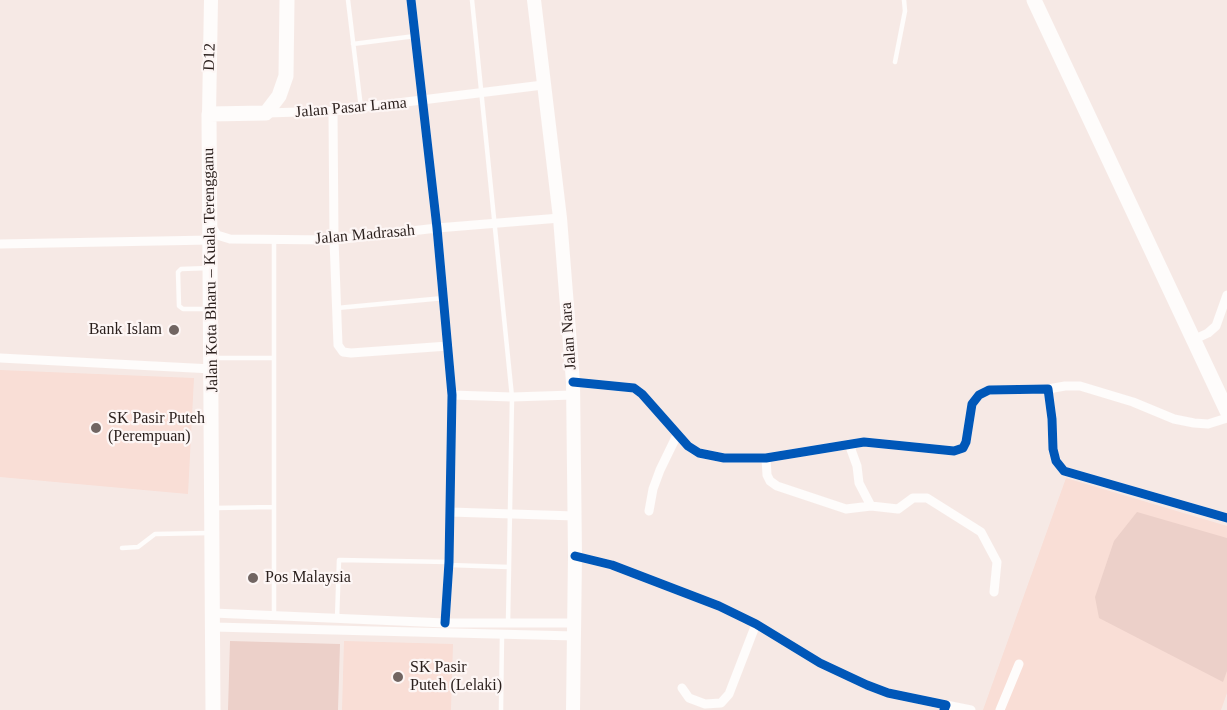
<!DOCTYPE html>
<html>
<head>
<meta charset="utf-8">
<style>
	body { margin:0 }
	canvas { display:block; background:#f6e9e5 }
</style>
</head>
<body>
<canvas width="1227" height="710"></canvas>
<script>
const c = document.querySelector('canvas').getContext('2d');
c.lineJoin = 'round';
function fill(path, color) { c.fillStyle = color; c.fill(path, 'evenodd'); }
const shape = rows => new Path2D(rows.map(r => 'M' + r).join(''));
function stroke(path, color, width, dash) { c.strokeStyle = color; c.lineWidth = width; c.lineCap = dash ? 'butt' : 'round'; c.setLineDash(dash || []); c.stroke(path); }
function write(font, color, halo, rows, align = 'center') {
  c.font = font + ' "Times New Roman",serif'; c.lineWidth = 4.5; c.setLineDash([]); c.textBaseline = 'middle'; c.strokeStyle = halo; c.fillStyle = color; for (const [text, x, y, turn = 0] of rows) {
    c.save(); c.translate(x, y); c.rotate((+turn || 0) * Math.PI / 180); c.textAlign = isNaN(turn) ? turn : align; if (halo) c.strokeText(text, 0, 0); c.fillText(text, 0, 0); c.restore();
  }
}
const built = shape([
	[0,370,194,378,188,494,0,477],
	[1066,478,1227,526,1227,693,1221,710,983,710],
	[344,641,453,644,451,710,342,710]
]);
const green = shape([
	[1137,512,1227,538,1227,671,1223,682,1099,618,1095,597,1114,541],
	[230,641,340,644,338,710,228,710]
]);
const lane = shape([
	[348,0,361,108],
	[472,0,512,397,508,623],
	[353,44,415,36],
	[895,62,905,11,904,0],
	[209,268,181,269,178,272,179,306,183,309,209,309],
	[337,308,444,298],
	[215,358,274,358],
	[215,508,274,507],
	[122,548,138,547,155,534,209,533],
	[449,565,509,567],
	[274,616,274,239],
	[337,619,339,560,449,562],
	[501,710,502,634]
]);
const street = shape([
	[411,0,437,228,452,395,449,562,445,623],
	[333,111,334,240,338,345,343,352,351,353,448,346],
	[266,113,333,111,543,85],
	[212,227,217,235,230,239,334,240,437,228,560,218],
	[0,244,211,240],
	[1193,340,1208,333,1216,326,1227,295],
	[0,358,212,369],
	[573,382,634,388,642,394,688,446,699,453,724,458,766,458,864,442,954,451,963,448,966,442,972,404,979,395,989,390,1048,389,1052,419,1053,449,1056,461,1064,471,1227,518],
	[1048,389,1065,386,1080,386,1133,402,1174,419,1194,423,1208,424,1227,418],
	[452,395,512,397,573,395],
	[849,444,857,466,859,483,871,506,898,509,913,498,927,498,981,532,997,562,994,592],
	[766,458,767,475,770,481,777,486,846,509,871,506],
	[649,511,653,489,660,470,677,435],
	[450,512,575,516],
	[575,556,612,565,719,606,756,624,820,663,867,685,888,693,946,705,944,710],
	[213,613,445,623,575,623],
	[213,627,575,636],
	[682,688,689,698,705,704,721,703,729,694,756,624],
	[946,705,971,710],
	[1000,710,1019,664]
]);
const secondary = shape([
	[534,0,560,218,573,382,575,556,573,710],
	[209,114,211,0]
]);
const primary = shape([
	[1034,0,1227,411],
	[213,710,209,114,266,113,279,96,286,76,287,0]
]);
const cycleway = shape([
	[411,0,437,228,452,395,449,562,445,623],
	[573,382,634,388,642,394,688,446,699,453,724,458,766,458,864,442,954,451,963,448,966,442,972,404,979,395,989,390,1048,389,1052,419,1053,449,1056,461,1064,471,1227,518],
	[575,556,612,565,719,606,756,624,820,663,867,685,888,693,946,705,944,710]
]);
const markers = [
	[174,330,6,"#716562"],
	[96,428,6,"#716562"],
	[253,578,6,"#716562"],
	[398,677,6,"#716562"]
];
const streetNames = [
	["D12",210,57,-88],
	["Jalan Pasar Lama",351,108,-5],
	["Jalan Madrasah",365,235,-5],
	["Jalan Kota Bharu – Kuala Terengganu",211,270,-91],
	["Jalan Nara",569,336,-94]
];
const poiNames = [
	["Bank Islam",162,330,"right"],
	["SK Pasir Puteh",108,419],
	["(Perempuan)",108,437],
	["Pos Malaysia",265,578],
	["SK Pasir",410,668],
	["Puteh (Lelaki)",410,686]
];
fill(built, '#f9ded6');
fill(green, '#ecd0c9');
stroke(lane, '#fefcfb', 4.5);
stroke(street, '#fefcfb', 9);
stroke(secondary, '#fefcfb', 14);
stroke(primary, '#fefcfb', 15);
stroke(cycleway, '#0057b8', 9);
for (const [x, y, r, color] of markers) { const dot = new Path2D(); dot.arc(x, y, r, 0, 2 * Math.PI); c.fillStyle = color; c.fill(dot); stroke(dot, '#fdf6f5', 2); }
write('16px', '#291e1b', '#fdf6f5', streetNames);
write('16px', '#291e1b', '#fdf6f5', poiNames, 'left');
</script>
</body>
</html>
